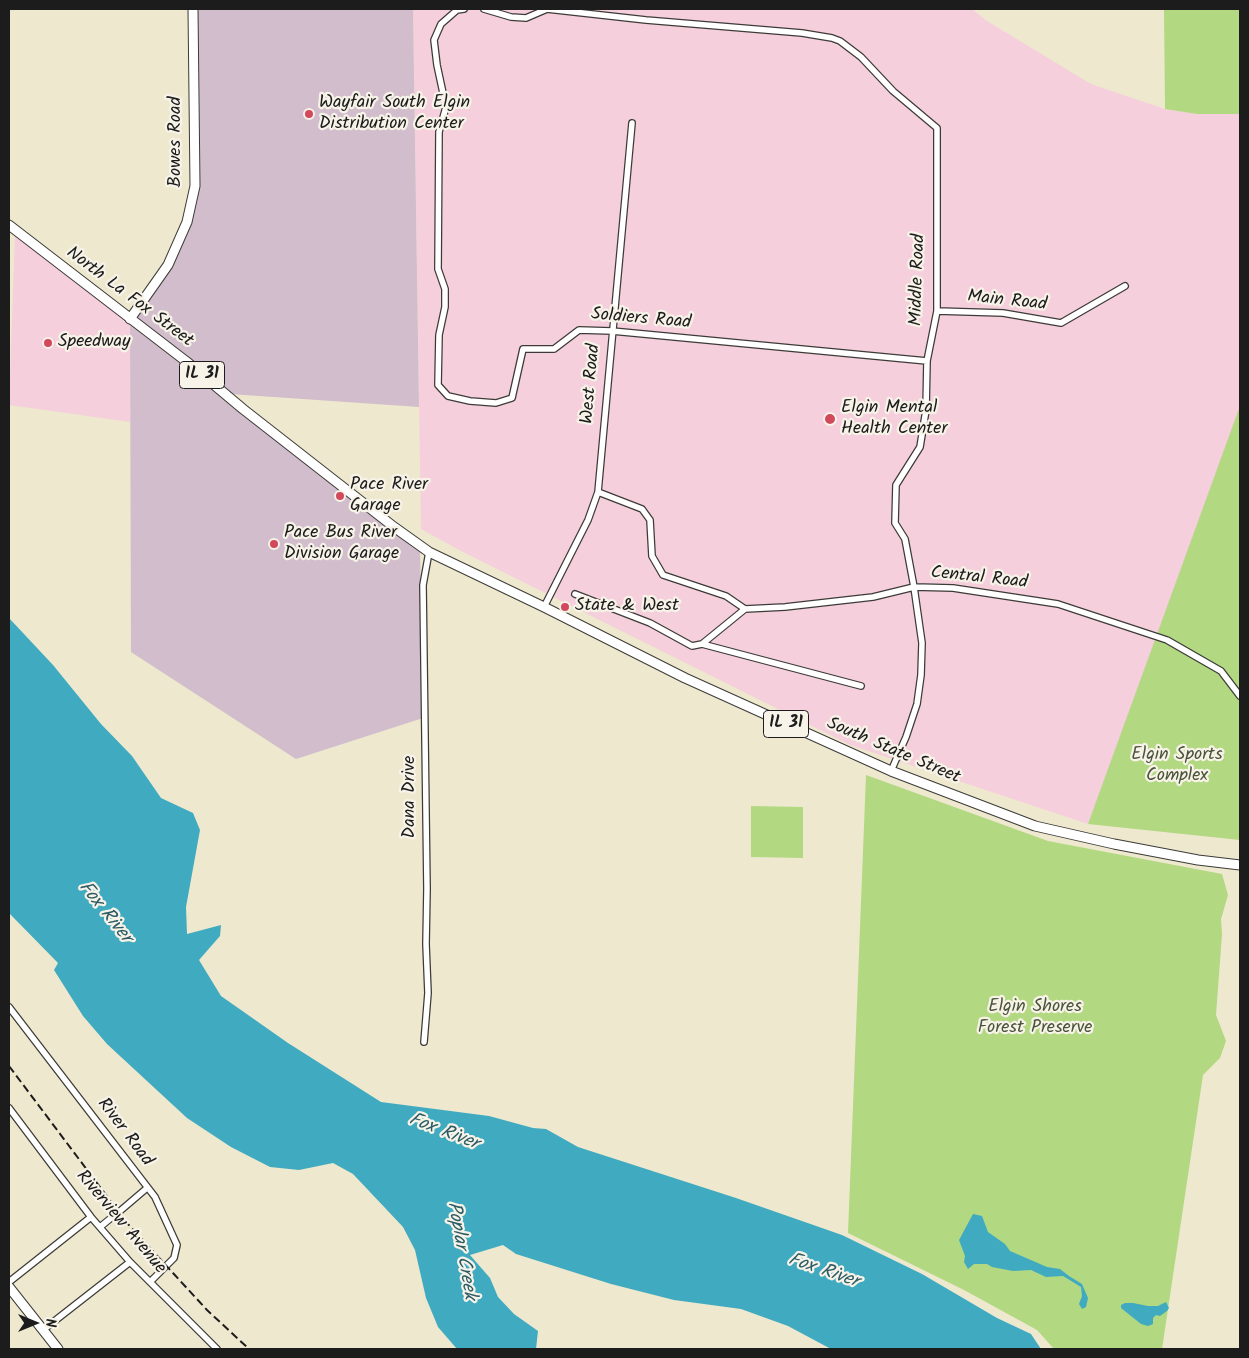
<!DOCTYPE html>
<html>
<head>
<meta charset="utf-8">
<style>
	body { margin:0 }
	#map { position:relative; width:1249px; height:1358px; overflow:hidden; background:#eee8cf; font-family:Kalam,sans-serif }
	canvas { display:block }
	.frame { position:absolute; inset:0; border:10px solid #1c1c1c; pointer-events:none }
	.north { position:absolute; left:10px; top:1298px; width:50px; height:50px; -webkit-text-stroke:4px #f7f3e8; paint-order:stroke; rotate:90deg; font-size:14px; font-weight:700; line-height:20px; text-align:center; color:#1c1c1c }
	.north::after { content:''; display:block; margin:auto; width:18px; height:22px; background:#1c1c1c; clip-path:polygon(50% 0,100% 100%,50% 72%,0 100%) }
</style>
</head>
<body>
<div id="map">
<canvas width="1249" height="1358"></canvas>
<div class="frame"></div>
<div class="north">N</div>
</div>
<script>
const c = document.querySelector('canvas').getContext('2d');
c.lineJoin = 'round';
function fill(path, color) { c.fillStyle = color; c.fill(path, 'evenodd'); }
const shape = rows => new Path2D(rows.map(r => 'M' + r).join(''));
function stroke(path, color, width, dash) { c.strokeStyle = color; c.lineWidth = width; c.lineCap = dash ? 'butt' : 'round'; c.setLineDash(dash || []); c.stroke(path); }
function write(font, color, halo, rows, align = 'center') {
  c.font = font + ' Kalam,sans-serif'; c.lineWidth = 4.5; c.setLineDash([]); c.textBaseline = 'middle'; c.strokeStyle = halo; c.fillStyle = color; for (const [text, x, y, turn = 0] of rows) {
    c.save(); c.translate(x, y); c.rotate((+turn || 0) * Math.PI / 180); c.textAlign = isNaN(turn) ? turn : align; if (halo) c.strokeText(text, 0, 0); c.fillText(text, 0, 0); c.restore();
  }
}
const built = shape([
	[413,9,972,9,987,21,1091,84,1165,109,1197,114,1240,114,1240,431,1088,824,850,745,459,550,421,529],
	[15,233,130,321,130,422,9,405]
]);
const industrial = shape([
	[197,9,413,9,419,407,230,394,134,319,171,266,198,184],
	[130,321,420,549,423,718,296,759,131,652]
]);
const green = shape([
	[1164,9,1240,9,1240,114,1197,114,1165,109],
	[1240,406,1240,840,1088,824],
	[866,775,1048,841,1222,874,1228,895,1221,919,1222,934,1216,1015,1226,1041,1220,1058,1203,1075,1162,1349,1054,1349,1037,1330,964,1290,848,1233],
	[751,806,803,807,803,858,751,857]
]);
const water = shape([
	[9,618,53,665,101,724,132,756,161,798,193,813,200,830,186,907,187,934,221,925,220,936,199,960,221,996,288,1043,381,1102,489,1116,533,1128,546,1129,578,1147,736,1198,842,1235,922,1274,997,1318,1031,1334,1041,1349,831,1349,788,1326,741,1309,674,1300,611,1284,516,1254,503,1245,470,1255,490,1278,498,1297,514,1314,538,1331,536,1349,457,1349,438,1327,426,1298,415,1250,403,1227,353,1174,333,1163,299,1170,270,1167,231,1147,187,1118,107,1044,83,1016,54,970,58,963,9,913],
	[973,1214,982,1216,988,1232,1005,1244,1010,1251,1047,1267,1060,1269,1069,1276,1082,1284,1088,1298,1086,1307,1082,1309,1079,1304,1082,1296,1081,1287,1063,1276,1046,1277,1031,1270,1013,1271,992,1267,987,1264,974,1264,968,1269,964,1262,965,1256,959,1240],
	[1166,1302,1169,1308,1167,1311,1160,1316,1156,1315,1153,1318,1153,1324,1148,1326,1141,1324,1121,1308,1121,1305,1125,1303,1133,1303,1148,1306,1158,1306]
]);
const street = shape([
	[464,9,457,10,441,24,434,40,437,65,446,107,439,132,438,269,445,289,445,307,439,335,438,385,448,396,470,401,496,403,512,398,523,349,554,349,579,330,612,331,927,361],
	[484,9,511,17,526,18,547,9,646,20,802,33,832,38,840,41,861,57,893,91,937,128,937,311,927,361,926,410,920,447,896,485,895,523,905,539,914,587,922,643,921,675,917,704,906,737,891,771],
	[937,311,1003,313,1061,323,1125,286],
	[598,492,642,509,650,520,652,556,663,575,726,596,745,609],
	[575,594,650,623,692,646,702,644,861,686],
	[544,607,588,520,598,492,632,123],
	[702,644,745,609,785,607,873,597,914,587,953,588,1058,604,1167,640,1221,671,1240,696],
	[9,1007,155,1197,177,1245,174,1258,150,1282],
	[424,1042,428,993,426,944,427,889,423,585,429,552],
	[9,1108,91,1217,130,1262,217,1349],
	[120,1211,147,1188],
	[100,1227,116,1214],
	[9,1282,91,1217],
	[43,1330,130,1262]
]);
const secondary = shape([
	[130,319,168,265,187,222,195,186,193,9],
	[9,1287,58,1349]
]);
const primary = shape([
	[9,225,187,362,243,409,394,527,429,552,544,607,685,678,891,771,1035,826,1114,844,1198,860,1240,865]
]);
const rail = shape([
	[9,1066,127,1223,207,1310,249,1349]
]);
const markers = [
	[309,114,5,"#d1495b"],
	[48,343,5,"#d1495b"],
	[830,419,6,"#d1495b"],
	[340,496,5,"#d1495b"],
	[274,544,5,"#d1495b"],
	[565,607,5,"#d1495b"]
];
const shields = [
	[202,375,45],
	[786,724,45]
];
const shieldNames = [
	["IL 31",202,375],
	["IL 31",786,724]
];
const poiNames = [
	["Wayfair South Elgin",319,104],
	["Distribution Center",319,125],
	["Speedway",58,343],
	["Elgin Mental",841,409],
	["Health Center",841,430],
	["Pace River",350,486],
	["Garage",350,507],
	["Pace Bus River",284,534],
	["Division Garage",284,555],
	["State & West",575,607]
];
const streetNames = [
	["Bowes Road",177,142,-90],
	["Middle Road",919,280,-88],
	["North La Fox Street",129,298,37],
	["Main Road",1007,302,6],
	["Soldiers Road",641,320,5],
	["West Road",592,384,-85],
	["Central Road",979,579,6],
	["South State Street",893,752,23],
	["Dana Drive",411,797,-90],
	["River Road",124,1133,53],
	["Riverview Avenue",120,1223,50]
];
const parkNames = [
	["Elgin Sports",1177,756],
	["Complex",1177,777],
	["Elgin Shores",1035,1008],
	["Forest Preserve",1035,1029]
];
const waterNames = [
	["Fox River",104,913,51],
	["Fox River",443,1133,21],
	["Poplar Creek",460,1251,80],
	["Fox River",823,1272,19]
];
fill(built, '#f5cfdc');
fill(industrial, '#d1bdcc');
fill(green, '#b2d881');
fill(water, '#40abc0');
stroke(street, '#3c3b37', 8);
stroke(secondary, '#3c3b37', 11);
stroke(primary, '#3c3b37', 11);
stroke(street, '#fff', 5.5);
stroke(secondary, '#fff', 9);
stroke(primary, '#fff', 9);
stroke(rail, '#1c1c1c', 2, [8, 4]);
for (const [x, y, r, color] of markers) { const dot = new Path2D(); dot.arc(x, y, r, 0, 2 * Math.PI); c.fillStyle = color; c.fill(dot); stroke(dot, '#f7f3e8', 2); }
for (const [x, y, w] of shields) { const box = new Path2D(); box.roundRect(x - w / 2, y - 13.5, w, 27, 4); c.fillStyle = '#f7f3e8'; c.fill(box); stroke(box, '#1c1c1c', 1); }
write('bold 16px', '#1c1c1c', null, shieldNames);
write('18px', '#1c1c1c', '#f7f3e8', poiNames, 'left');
write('18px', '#1c1c1c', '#f7f3e8', streetNames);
write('18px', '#49543a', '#f7f3e8', parkNames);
write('italic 19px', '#2c5c66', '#f7f3e8', waterNames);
</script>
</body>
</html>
